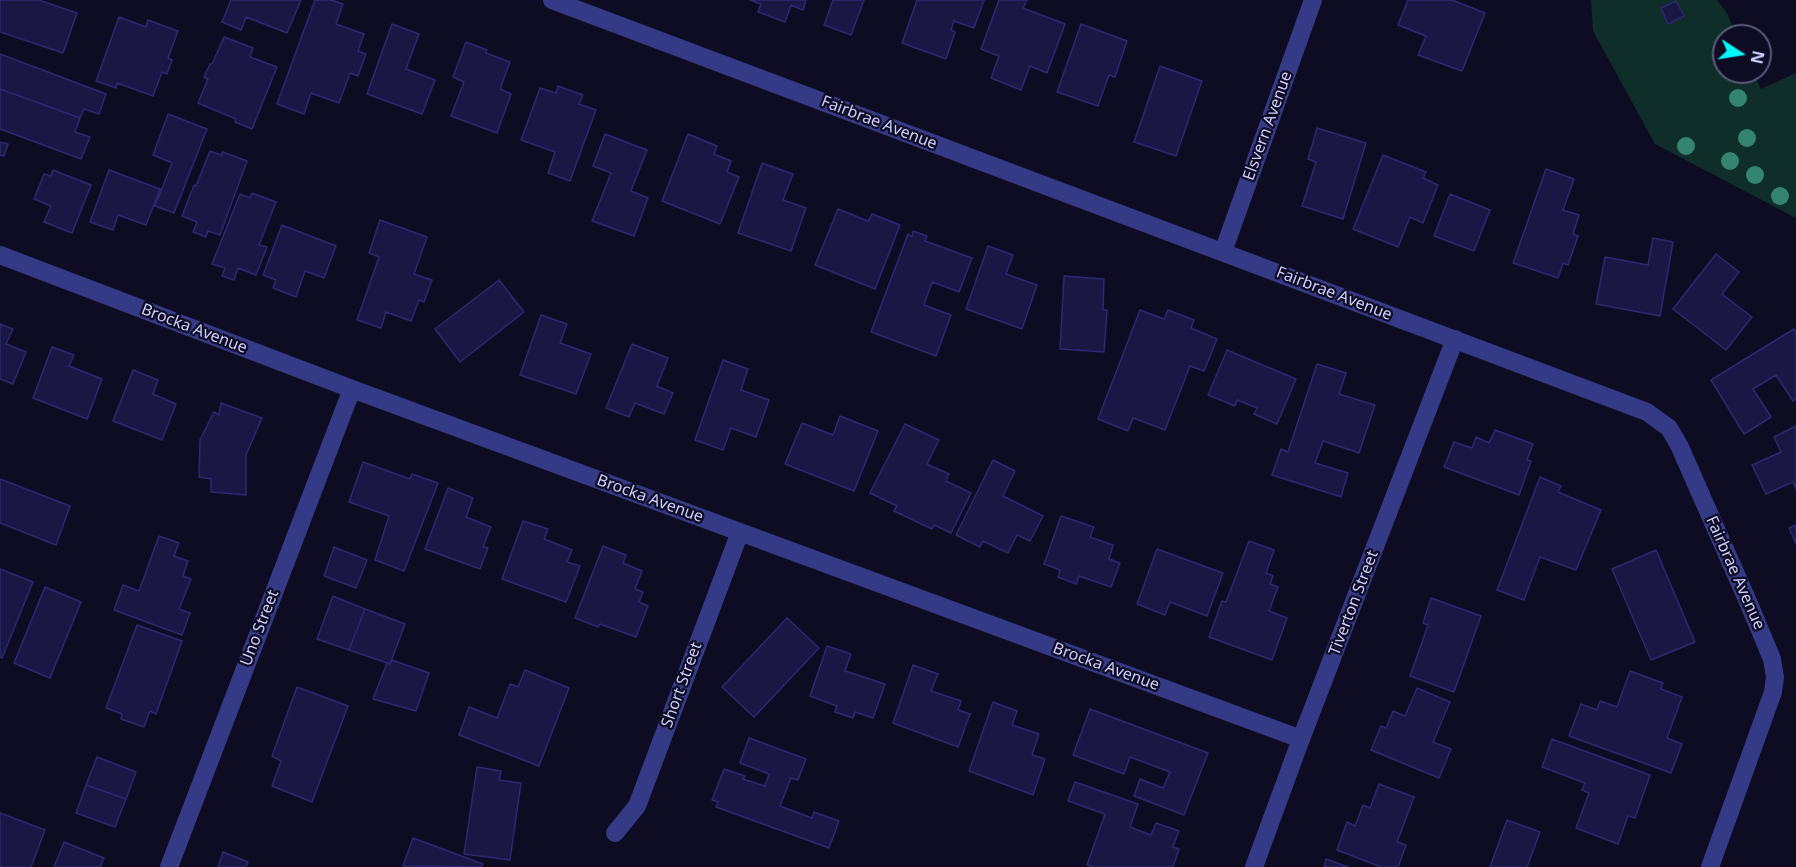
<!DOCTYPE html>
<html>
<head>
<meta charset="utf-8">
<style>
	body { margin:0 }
	#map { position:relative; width:1796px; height:867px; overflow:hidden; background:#0d0c23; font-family:"Noto Sans",sans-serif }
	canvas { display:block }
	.north { position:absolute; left:1712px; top:24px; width:60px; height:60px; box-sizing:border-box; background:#0d0c23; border:2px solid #5a5a7b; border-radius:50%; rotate:102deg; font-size:16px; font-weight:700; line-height:24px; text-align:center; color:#ceceff }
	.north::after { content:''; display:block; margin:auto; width:21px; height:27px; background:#00f9f6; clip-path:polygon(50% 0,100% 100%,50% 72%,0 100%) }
</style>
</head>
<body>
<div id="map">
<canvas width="1796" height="867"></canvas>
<div class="north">N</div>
</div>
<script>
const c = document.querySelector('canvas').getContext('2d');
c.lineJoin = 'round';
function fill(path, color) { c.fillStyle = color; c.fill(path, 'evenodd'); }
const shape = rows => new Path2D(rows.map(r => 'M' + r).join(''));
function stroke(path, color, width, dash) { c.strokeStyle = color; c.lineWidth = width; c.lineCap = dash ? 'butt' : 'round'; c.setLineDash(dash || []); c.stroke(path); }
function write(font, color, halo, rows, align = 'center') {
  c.font = font + ' "Noto Sans",sans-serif'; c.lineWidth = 4.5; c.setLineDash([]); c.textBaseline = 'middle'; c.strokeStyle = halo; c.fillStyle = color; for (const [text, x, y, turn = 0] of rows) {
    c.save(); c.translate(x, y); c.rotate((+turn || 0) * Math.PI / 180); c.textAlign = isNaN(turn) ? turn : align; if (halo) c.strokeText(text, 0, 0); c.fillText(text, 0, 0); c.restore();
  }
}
const green = shape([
	[1591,0,1717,0,1727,13,1737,36,1724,36,1724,72,1753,72,1761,89,1796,73,1796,218,1655,144,1593,31]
]);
const building = shape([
	[0,0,39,0,77,13,63,53,0,32,0,0],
	[231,0,301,0,287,33,246,17,241,30,222,22,231,0],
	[315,0,331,0,343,4,336,24,364,34,358,51,366,54,358,76,350,73,339,103,311,93,304,114,277,104,315,0],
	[750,0,806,0,803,10,791,5,785,22,758,12,761,4,750,0],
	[833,0,864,0,851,35,824,25,833,0],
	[917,0,984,0,974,28,954,21,951,30,955,32,946,59,902,43,917,0],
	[999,0,1027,0,1023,8,1065,24,1047,73,1030,66,1021,90,991,78,999,56,981,49,999,0],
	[1408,0,1452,0,1485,13,1462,71,1418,55,1426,36,1398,25,1408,0],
	[1676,1,1684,16,1668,24,1661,8,1676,1],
	[119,17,146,27,148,20,178,31,168,58,172,60,167,74,162,72,153,96,117,83,116,88,96,81,119,17],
	[392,24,419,34,406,69,435,80,422,114,367,94,392,24],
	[1081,24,1127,41,1115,77,1109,75,1098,106,1057,92,1081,24],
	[224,37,253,48,250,57,277,67,252,129,235,122,236,119,198,103,208,79,204,77,210,64,212,64,224,37],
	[466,42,487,50,486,53,510,62,500,89,511,94,497,133,451,116,464,82,453,77,466,42],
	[0,54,106,94,99,114,84,109,80,118,0,89,0,54],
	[1160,66,1202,81,1176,156,1134,142,1160,66],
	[558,86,583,95,579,104,596,110,570,181,548,173,555,152,521,140,540,88,556,93,558,86],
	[0,89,80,118,75,132,90,137,81,159,0,129,0,89],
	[168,114,207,129,174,213,155,206,172,163,153,155,168,114],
	[1317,128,1366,143,1343,219,1302,206,1316,162,1308,159,1317,128],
	[605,134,647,150,631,191,648,198,634,236,592,221,611,173,593,166,605,134],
	[688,134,717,146,714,154,731,161,727,172,739,177,720,224,662,201,688,134],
	[0,142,8,144,4,156,0,155,0,142],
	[210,151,221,155,223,152,247,161,220,235,208,231,206,237,193,232,197,222,182,216,194,185,196,186,210,151],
	[1383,155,1426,172,1423,178,1438,185,1423,223,1410,217,1398,247,1353,229,1383,155],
	[762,163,793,174,783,200,806,208,791,251,738,233,762,163],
	[1546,169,1574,179,1563,210,1579,215,1573,234,1578,236,1568,265,1563,263,1558,278,1513,263,1546,169],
	[53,170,91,185,72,233,44,222,51,206,34,199,44,174,51,176,53,170],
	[109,170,160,189,146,225,118,215,113,230,90,222,109,170],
	[252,193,276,202,259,245,267,247,256,275,238,268,234,280,222,276,225,268,212,264,240,194,250,198,252,193],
	[1450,194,1490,210,1474,251,1434,236,1450,194],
	[838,209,868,221,872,214,900,225,875,289,815,265,838,209],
	[380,220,427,237,414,274,432,280,424,302,419,300,411,321,386,312,381,328,357,320,379,257,369,253,380,220],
	[282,225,336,246,324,278,305,271,296,297,273,288,276,280,263,275,282,225],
	[913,231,927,236,925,241,972,258,959,292,932,282,924,305,951,315,936,356,871,332,908,234,912,237,913,231],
	[1653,238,1673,242,1660,316,1596,304,1605,257,1648,265,1653,238],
	[988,246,1013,255,1006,274,1037,285,1022,329,966,309,988,246],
	[1716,254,1739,272,1722,294,1752,317,1726,350,1673,309,1716,254],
	[1064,276,1104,279,1103,310,1107,310,1104,352,1060,349,1064,276],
	[499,280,524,312,460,362,435,329,499,280],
	[1140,310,1164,319,1168,310,1194,320,1191,328,1217,339,1204,371,1190,366,1165,430,1133,418,1128,431,1098,419,1140,310],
	[541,315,567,324,560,343,591,354,576,394,520,375,541,315],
	[0,324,13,329,6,344,26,352,13,384,0,379,0,324],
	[1794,329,1796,333,1796,399,1793,401,1776,375,1753,389,1771,417,1744,434,1711,380,1794,329],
	[632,344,668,358,657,386,673,393,664,414,635,403,629,417,606,408,632,344],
	[52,347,74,355,69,366,102,379,87,419,33,398,52,347],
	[1227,350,1296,379,1277,424,1254,414,1257,408,1237,400,1235,406,1208,395,1227,350],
	[723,360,748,369,741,390,769,400,756,437,731,428,723,450,695,440,723,360],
	[1317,364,1346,373,1339,394,1375,405,1359,453,1323,441,1315,463,1348,473,1341,497,1272,475,1281,449,1288,452,1317,364],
	[133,370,158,380,153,394,176,404,162,440,113,421,133,370],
	[221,403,262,418,246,455,246,495,211,492,211,479,199,477,200,440,214,412,219,415,221,403],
	[840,416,878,431,854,491,785,464,802,423,833,435,840,416],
	[905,424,939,440,927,464,949,474,946,481,971,493,951,533,934,525,932,529,894,511,897,506,870,493,905,424],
	[1796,426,1796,489,1793,482,1766,494,1752,465,1781,452,1774,437,1796,426],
	[1495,430,1533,444,1527,460,1531,461,1519,495,1444,467,1454,442,1472,448,1476,437,1489,443,1495,430],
	[993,460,1015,471,1003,496,1043,516,1030,541,1017,535,1008,553,983,541,980,547,956,535,993,460],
	[363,462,410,479,412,474,438,483,404,571,375,560,389,516,349,502,363,462],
	[1540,477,1561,486,1558,492,1601,510,1576,570,1540,557,1524,600,1497,590,1540,477],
	[0,479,70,506,56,545,0,523,0,479],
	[448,488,473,498,466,517,491,527,483,547,488,548,480,569,425,549,448,488],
	[1061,516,1094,527,1090,537,1113,545,1109,559,1120,563,1111,587,1079,576,1076,584,1058,577,1060,570,1044,564,1061,516],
	[523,521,548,529,544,539,572,550,567,562,580,566,566,602,502,579,523,521],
	[1796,525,1796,544,1789,528,1796,525],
	[159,536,179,543,174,556,188,561,183,576,191,579,179,609,190,613,182,635,114,610,123,585,139,591,159,536],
	[1249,541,1274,550,1266,573,1273,576,1270,584,1278,587,1269,611,1287,618,1272,660,1209,637,1222,601,1226,602,1249,541],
	[603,546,626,555,623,563,642,571,635,589,643,592,639,602,648,606,636,637,600,624,598,627,575,618,603,546],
	[334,547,367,560,356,588,324,576,334,547],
	[1157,549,1223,573,1207,616,1170,602,1165,615,1137,604,1157,549],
	[1656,550,1695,642,1651,660,1612,569,1656,550],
	[0,569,33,582,2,658,0,657,0,569],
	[45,587,81,602,50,678,14,663,45,587],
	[333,596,365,609,349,650,317,639,333,596],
	[1431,598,1481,616,1454,692,1410,676,1428,625,1423,623,1431,598],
	[365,609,405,624,390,664,349,650,365,609],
	[787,618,819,648,754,717,722,687,787,618],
	[137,625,182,641,156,714,150,711,144,727,121,719,122,714,106,708,137,625],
	[827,646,851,654,845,671,885,684,873,718,855,712,853,718,835,712,837,706,810,696,827,646],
	[392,660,429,673,416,711,373,699,387,663,390,664,392,660],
	[913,665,938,674,931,691,961,701,958,710,970,714,958,747,893,723,913,665],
	[525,670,569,688,539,766,459,735,469,707,497,718,510,684,518,687,525,670],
	[1630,671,1663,683,1661,689,1682,697,1667,738,1682,744,1671,773,1569,736,1581,704,1597,710,1600,701,1617,707,1630,671],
	[297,687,348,706,312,802,272,786,281,761,272,756,297,687],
	[1417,688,1450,702,1433,742,1451,749,1439,778,1371,750,1381,726,1386,728,1393,711,1405,716,1417,688],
	[993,702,1017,711,1012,725,1039,734,1032,755,1045,759,1033,795,969,771,993,702],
	[1090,709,1208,753,1184,815,1134,796,1140,779,1163,788,1170,772,1130,757,1124,774,1073,755,1090,709],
	[749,738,806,759,798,780,791,778,780,806,812,818,814,812,839,821,829,848,716,807,718,802,712,800,724,769,745,776,743,779,765,786,769,774,740,763,749,738],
	[1552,739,1650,775,1635,818,1628,816,1618,844,1576,828,1589,793,1582,790,1585,783,1542,767,1552,739],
	[97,757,136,772,126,799,86,785,97,757],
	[477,767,501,771,499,780,521,783,510,860,464,854,477,767],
	[1075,782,1138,804,1130,827,1151,835,1156,823,1179,831,1173,847,1179,849,1173,867,1094,867,1087,865,1105,814,1068,801,1075,782],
	[1379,784,1414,797,1397,842,1406,845,1398,867,1381,867,1337,850,1347,822,1355,826,1363,805,1370,808,1379,784],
	[86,785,126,799,115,827,76,813,86,785],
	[0,813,45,830,31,867,0,867,0,813],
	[1507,820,1540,832,1527,867,1490,867,1507,820],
	[413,838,483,864,481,867,403,866,413,838],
	[64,842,104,858,100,867,54,867,64,842],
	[223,852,248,862,246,867,218,867,223,852],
	[1326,859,1348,867,1324,867,1326,859]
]);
const street = shape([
	[552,0,1647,412,1669,428,1679,445,1749,604,1772,659,1775,677,1773,692,1710,867],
	[1223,252,1313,0],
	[0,255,352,389,1301,739],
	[615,833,637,806,740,532],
	[169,867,352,389],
	[1254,867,1301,739,1455,339]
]);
const trees = [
	[1738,98],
	[1747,138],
	[1686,146],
	[1730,161],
	[1755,175],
	[1780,196]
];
const streetNames = [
	["Fairbrae Avenue",879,123,21],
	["Elsvern Avenue",1268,126,-70],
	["Fairbrae Avenue",1334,294,21],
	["Brocka Avenue",194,329,21],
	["Brocka Avenue",650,499,20],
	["Fairbrae Avenue",1735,573,66],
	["Tiverton Street",1354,603,-69],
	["Uno Street",260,628,-69],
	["Brocka Avenue",1106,667,20],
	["Short Street",682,685,-70]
];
fill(green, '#0f2d29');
fill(building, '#1b1745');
stroke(building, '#2e2773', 1.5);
stroke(street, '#343a85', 18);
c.fillStyle = '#338471';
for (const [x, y] of trees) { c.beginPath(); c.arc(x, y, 9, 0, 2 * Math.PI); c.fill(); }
write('16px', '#ceceff', '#0d0c23', streetNames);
</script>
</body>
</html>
